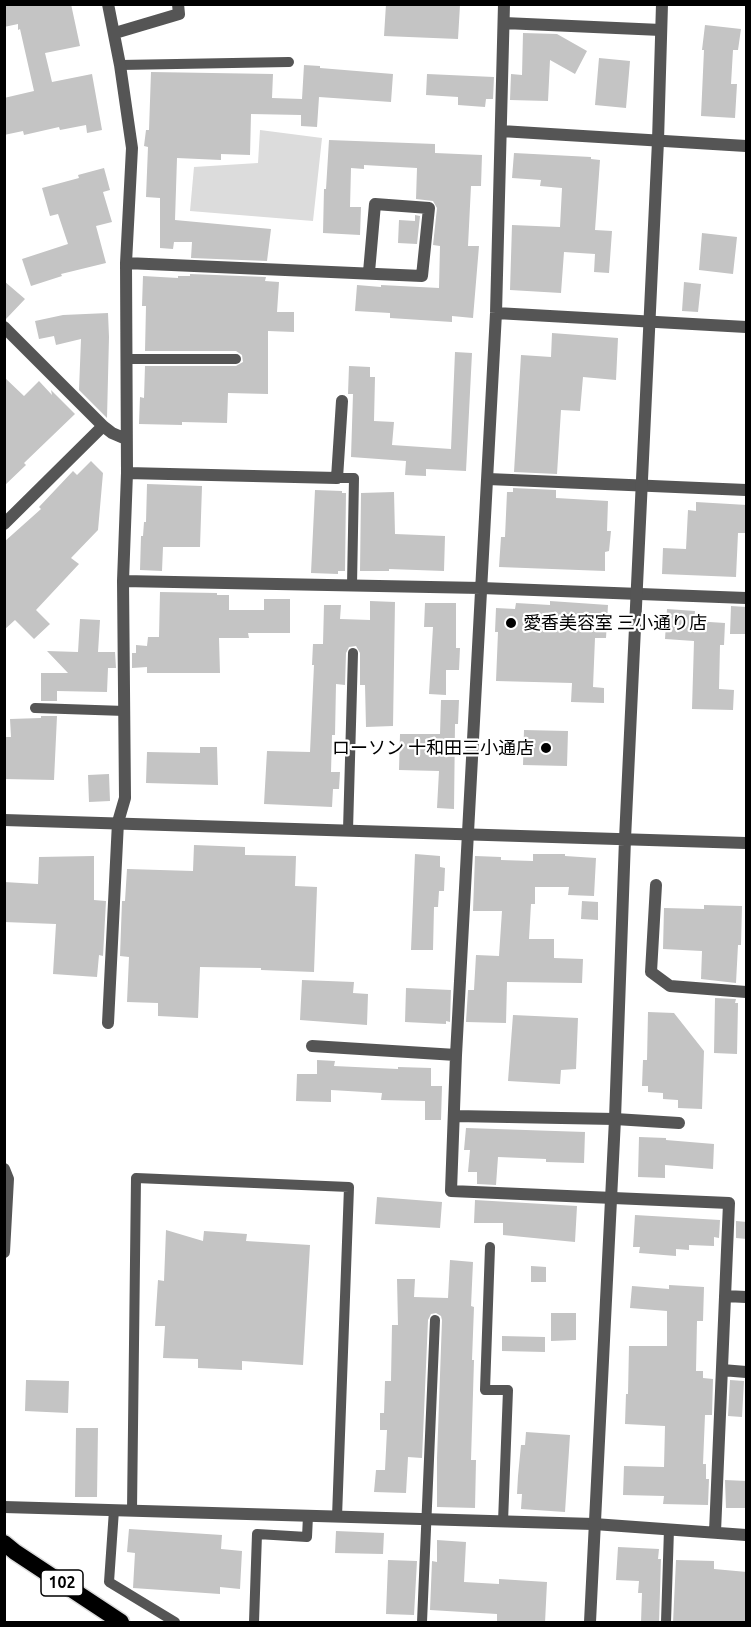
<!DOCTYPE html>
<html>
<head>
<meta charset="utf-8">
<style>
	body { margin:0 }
	#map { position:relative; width:751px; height:1627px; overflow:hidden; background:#fff; font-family:Ubuntu,sans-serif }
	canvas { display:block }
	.frame { position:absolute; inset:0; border:6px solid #000; pointer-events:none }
</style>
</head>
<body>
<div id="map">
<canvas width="751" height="1627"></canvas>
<div class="frame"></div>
</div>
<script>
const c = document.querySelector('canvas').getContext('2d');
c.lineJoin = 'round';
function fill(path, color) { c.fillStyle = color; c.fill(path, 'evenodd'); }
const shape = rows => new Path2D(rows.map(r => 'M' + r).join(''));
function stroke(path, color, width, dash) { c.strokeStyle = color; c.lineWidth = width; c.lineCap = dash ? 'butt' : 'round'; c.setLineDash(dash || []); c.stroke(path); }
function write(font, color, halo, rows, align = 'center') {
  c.font = font + ' Ubuntu,"Noto Sans JP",sans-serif'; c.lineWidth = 4.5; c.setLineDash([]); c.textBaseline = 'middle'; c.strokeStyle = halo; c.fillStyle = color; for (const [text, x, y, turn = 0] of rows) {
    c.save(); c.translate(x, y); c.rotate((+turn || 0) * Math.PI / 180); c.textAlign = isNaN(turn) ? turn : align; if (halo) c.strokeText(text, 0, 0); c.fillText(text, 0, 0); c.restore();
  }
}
const green = shape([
	[260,130,322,138,313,221,190,211,194,167,258,163]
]);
const building = shape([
	[4,4,71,4,80,46,45,53,52,82,92,74,102,130,87,133,86,125,60,130,59,127,24,135,23,131,4,135,4,98,34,91,20,29,18,30,18,24,4,27],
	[386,4,460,5,458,39,384,36],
	[705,25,741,29,738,50,733,50,731,84,737,84,735,118,701,116,704,50,702,50],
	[523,33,557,34,587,51,575,74,550,60,548,101,510,100,511,74,522,75],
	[599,58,630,61,626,108,595,105],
	[304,65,320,66,320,68,393,74,391,102,319,97,317,127,301,126,301,115,251,114,250,155,221,154,221,160,177,158,175,220,271,229,267,261,191,258,192,242,174,242,173,249,160,248,160,198,146,197,148,147,144,146,146,130,149,130,151,72,273,74,272,98,302,99],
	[427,74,494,77,493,99,486,99,485,107,458,105,458,97,426,95],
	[329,140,435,144,435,153,482,155,481,186,471,186,468,246,479,246,473,318,452,316,452,322,390,318,390,313,355,311,357,285,381,287,381,285,439,288,440,246,433,245,437,208,433,201,416,199,417,168,364,165,364,169,351,168,350,207,361,207,360,235,323,233,324,189,326,189],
	[514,153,591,157,591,159,600,160,595,230,612,231,609,273,594,272,595,254,564,252,561,293,510,290,512,225,560,227,562,188,540,186,541,180,512,178],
	[104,168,110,190,103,192,112,222,96,226,106,263,61,274,62,276,31,286,22,259,68,244,58,214,50,216,42,188,79,178,78,175],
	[415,215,420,216,417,244,398,243,399,220,415,221],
	[702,233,737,237,733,274,699,270],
	[190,274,266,277,265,281,279,282,277,312,294,312,294,332,268,331,268,394,228,393,227,423,182,422,182,425,139,424,140,397,144,398,145,366,236,366,243,362,242,355,236,351,145,351,146,306,142,306,143,276,178,278,178,276,190,276],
	[4,281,25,299,6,319,4,319],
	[684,282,701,284,698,312,682,311],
	[108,313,109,337,107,418,79,390,81,339,56,345,54,336,39,339,35,321,63,315],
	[552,333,618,338,616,380,583,377,580,411,561,410,557,474,514,472,521,355,551,357],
	[455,352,472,353,466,471,426,469,426,476,405,475,406,461,351,457,353,394,348,394,349,366,370,367,370,377,375,377,374,421,394,422,392,445,451,449],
	[4,377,24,396,39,381,52,395,51,390,75,414,24,463,26,465,4,486],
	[91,461,103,473,98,530,71,558,79,564,36,610,50,624,34,639,15,620,4,630,4,542,41,509,39,507,73,471,77,475],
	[147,484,202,486,200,547,163,547,162,571,140,570,141,536,143,536,144,522,146,522],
	[513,488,556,490,556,498,608,501,607,531,611,531,609,551,605,552,605,571,499,567,501,537,505,537,507,492,513,492],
	[315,490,342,491,342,493,346,493,345,571,338,571,338,574,311,573],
	[394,492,395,534,445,536,444,571,389,569,389,571,360,571,361,493],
	[696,502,747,505,747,533,738,533,736,577,662,574,663,548,686,549,688,510,696,511],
	[160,592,217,593,217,595,229,595,229,610,264,610,264,599,290,599,290,633,248,633,249,638,219,638,220,673,147,673,147,667,132,668,132,653,136,653,136,645,147,646,148,637,159,637],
	[370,601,395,602,393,726,366,727,365,685,360,685,360,653,356,646,349,647,346,653,345,685,336,684,335,735,332,735,331,772,340,772,339,789,333,789,332,807,264,804,267,751,310,752,314,665,312,665,313,644,323,644,324,605,341,605,340,619,370,620],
	[550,601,608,605,606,638,595,638,593,687,604,688,604,703,571,702,572,683,496,681,498,632,495,632,496,608,515,609,516,603,550,605],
	[425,603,456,603,456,648,460,648,459,670,446,670,446,695,429,694,433,627,424,627],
	[731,606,747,607,747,634,730,634],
	[667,609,695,611,694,621,725,623,724,645,720,645,719,689,734,690,733,710,692,709,694,641,665,639],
	[80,619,100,620,98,652,115,652,116,668,108,668,107,692,57,691,57,701,41,701,41,673,68,673,47,651,78,652],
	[441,700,459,700,458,724,455,724,454,809,437,808,439,771,399,770,400,734,440,734],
	[41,716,57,716,54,780,4,779,4,737,11,737,10,719,41,718],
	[524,730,568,731,567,766,523,765],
	[200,747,217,747,218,785,146,783,147,752,200,753],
	[109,774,110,801,89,802,88,775],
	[194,845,245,847,245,855,296,856,295,886,317,887,314,972,261,970,261,968,200,967,198,1018,158,1016,158,1003,127,1002,129,957,120,956,122,901,125,901,127,869,193,871],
	[415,854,440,856,440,867,445,868,444,891,439,891,438,907,434,907,433,950,411,950],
	[533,854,565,854,565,856,596,858,594,896,568,895,569,887,535,887,535,904,531,904,529,939,554,939,554,958,583,959,582,983,507,982,506,1023,466,1022,468,990,474,990,476,955,499,956,502,911,473,911,475,856,501,857,501,860,533,861],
	[94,856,94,900,106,901,103,956,99,955,97,977,53,974,56,924,4,922,4,882,38,884,39,857],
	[582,901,598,902,598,920,581,919],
	[704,905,742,906,741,945,738,945,736,983,701,979,702,951,663,949,664,908,704,909],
	[302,980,354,982,353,993,368,994,367,1025,300,1020],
	[406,988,451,990,450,1022,446,1021,446,1024,405,1022],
	[715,998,736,999,735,1003,738,1003,737,1054,714,1053],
	[648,1012,674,1013,704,1051,702,1109,678,1108,678,1100,663,1099,663,1093,648,1092,648,1086,642,1086,643,1060,647,1060],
	[513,1015,578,1018,576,1069,561,1070,560,1084,508,1081],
	[317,1060,335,1061,334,1066,398,1069,398,1067,431,1068,431,1086,442,1086,441,1120,425,1120,425,1101,381,1100,382,1093,331,1090,331,1102,296,1101,297,1074,317,1074],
	[466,1128,585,1132,584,1163,546,1162,546,1159,498,1157,496,1185,477,1184,477,1172,468,1172,470,1150,464,1150],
	[639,1137,666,1138,666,1140,714,1144,713,1169,665,1165,665,1178,638,1177],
	[377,1197,442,1202,440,1228,375,1224],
	[475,1200,577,1206,575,1242,503,1235,503,1223,474,1223],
	[635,1215,720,1220,719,1238,714,1237,714,1246,689,1245,689,1250,676,1249,676,1256,639,1253,640,1247,633,1247],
	[736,1221,747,1222,747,1239,736,1238],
	[166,1230,203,1241,204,1231,247,1234,246,1241,310,1245,303,1365,242,1361,242,1370,198,1368,198,1359,163,1358,165,1326,155,1326,158,1280,164,1281],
	[450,1260,473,1262,471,1306,474,1307,472,1360,474,1360,471,1460,476,1460,475,1508,437,1507,437,1458,442,1320,441,1316,436,1313,431,1314,428,1320,422,1458,408,1457,406,1493,374,1492,376,1470,385,1470,387,1430,380,1430,380,1413,384,1413,385,1381,391,1381,392,1325,398,1325,397,1279,415,1279,414,1297,448,1298],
	[531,1266,546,1267,546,1282,531,1282],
	[669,1285,704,1287,703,1321,697,1321,696,1371,703,1371,703,1378,713,1379,712,1415,705,1415,703,1464,706,1464,706,1479,709,1479,708,1505,663,1504,664,1496,623,1495,624,1466,664,1467,665,1426,625,1424,626,1394,628,1394,629,1346,667,1346,667,1311,630,1308,632,1286,669,1289],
	[551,1313,576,1313,576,1340,551,1341],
	[502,1336,545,1337,545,1352,502,1351],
	[26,1380,69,1381,68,1413,25,1411],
	[730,1380,744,1381,742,1417,728,1416],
	[76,1428,98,1428,97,1497,75,1497],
	[526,1432,570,1435,565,1512,521,1509,522,1494,517,1494,518,1476,521,1445,525,1445],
	[725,1480,747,1481,747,1508,726,1508],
	[129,1529,222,1535,221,1549,242,1551,240,1589,220,1587,220,1594,133,1588,135,1553,127,1552],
	[336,1531,384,1533,383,1554,335,1553],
	[437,1540,466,1542,464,1582,499,1584,499,1579,547,1582,545,1623,497,1623,497,1614,430,1610,432,1561,437,1562],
	[618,1547,659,1549,658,1559,661,1559,659,1623,641,1623,642,1593,638,1593,639,1581,616,1580],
	[388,1560,417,1561,414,1615,386,1614],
	[676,1560,714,1561,714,1569,747,1572,747,1623,673,1623]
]);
const service = shape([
	[120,65,289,62],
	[126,359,236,359],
	[337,478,354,478,352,585],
	[35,708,125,711],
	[348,830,353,653],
	[490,1247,485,1390,508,1390,503,1522],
	[114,1510,109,1582,175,1622],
	[132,1510,136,1178,349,1187,337,1517],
	[254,1622,257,1534,307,1537,308,1516],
	[422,1622,435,1320],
	[666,1622,669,1529]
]);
const minor = shape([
	[504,4,496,313,456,1055,451,1191,729,1203,715,1532],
	[504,23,661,30],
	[115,33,179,14,178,4],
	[501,131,746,146],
	[126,263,422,276,429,208,375,204,369,272],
	[496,313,746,327],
	[4,327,103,426,112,433,126,439],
	[127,473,337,478,342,401],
	[488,479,746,490],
	[4,524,103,426],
	[123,581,481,588,746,598],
	[656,885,651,972,670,986,746,992],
	[108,1023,118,822,125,798,123,581,127,473,126,263,132,148,120,65,108,4],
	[312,1046,456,1055],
	[455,1116,615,1119,679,1123],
	[4,1169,8,1179,4,1252],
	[725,1296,746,1297],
	[722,1370,746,1372],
	[4,1507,594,1524,746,1535]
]);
const tertiary = shape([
	[4,820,746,843],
	[590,1622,615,1119,625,839,658,141,662,4]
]);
const trunk = shape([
	[4,1543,15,1552,121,1622]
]);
const markers = [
	[511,623,6,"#000"],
	[546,748,6,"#000"]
];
const shields = [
	[62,1583,42]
];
const shieldNames = [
	["102",62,1583]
];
const poiNames = [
	["愛香美容室 三小通り店",523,623],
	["ローソン 十和田三小通店",534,748,"right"]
];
fill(green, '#dcdcdc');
fill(building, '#c4c4c4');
stroke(trunk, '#dbdbdb', 19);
stroke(service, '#555', 10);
stroke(minor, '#555', 12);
stroke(tertiary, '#555', 12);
stroke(trunk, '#000', 16);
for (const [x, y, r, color] of markers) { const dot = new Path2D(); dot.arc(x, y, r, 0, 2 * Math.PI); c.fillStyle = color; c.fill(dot); stroke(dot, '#fff', 2); }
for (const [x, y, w] of shields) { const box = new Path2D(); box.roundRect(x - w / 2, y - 13, w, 26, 4.5); c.fillStyle = '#fff'; c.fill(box); stroke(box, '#000', 1.5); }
write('bold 16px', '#000', null, shieldNames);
write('18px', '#000', '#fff', poiNames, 'left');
</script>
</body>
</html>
